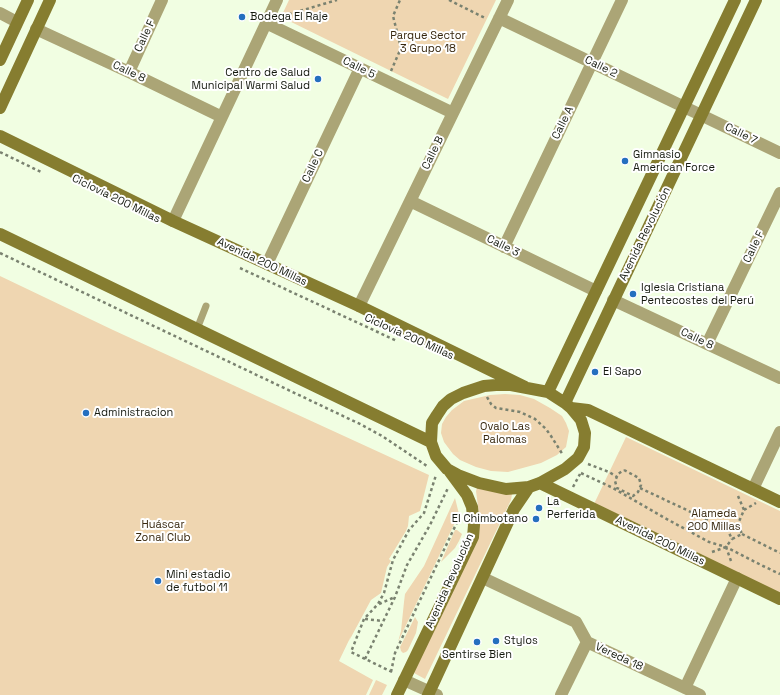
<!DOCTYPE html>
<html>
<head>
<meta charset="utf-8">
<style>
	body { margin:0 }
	canvas { display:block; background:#f1fee2 }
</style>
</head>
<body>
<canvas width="780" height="695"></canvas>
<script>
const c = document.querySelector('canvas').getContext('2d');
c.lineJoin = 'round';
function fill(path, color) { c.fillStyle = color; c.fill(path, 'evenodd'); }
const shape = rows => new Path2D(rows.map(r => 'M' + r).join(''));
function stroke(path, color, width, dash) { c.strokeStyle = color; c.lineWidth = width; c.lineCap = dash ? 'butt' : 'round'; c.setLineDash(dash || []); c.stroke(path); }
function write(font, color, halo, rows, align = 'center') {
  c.font = font + ' "Space Grotesk",sans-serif'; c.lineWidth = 4; c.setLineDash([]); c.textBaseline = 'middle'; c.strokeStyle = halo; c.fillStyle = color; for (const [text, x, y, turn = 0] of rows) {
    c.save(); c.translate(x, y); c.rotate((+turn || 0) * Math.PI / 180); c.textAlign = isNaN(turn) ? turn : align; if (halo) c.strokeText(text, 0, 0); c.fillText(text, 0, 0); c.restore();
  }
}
const green = shape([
	[289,0,496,0,448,99,281,17],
	[0,276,113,330,429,475,420,511,409,516,408,526,406,531,389,559,391,561,387,567,381,593,371,600,349,641,351,636,339,661,373,680,366,695,0,695],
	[505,394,520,395,534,399,550,408,562,416,566,423,569,431,566,447,557,455,541,463,508,472,491,471,476,467,460,460,453,454,444,442,441,433,442,424,446,417,452,410,464,401,490,395],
	[626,437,780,511,780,593,594,504],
	[477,488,512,494,511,500,425,679,414,673,476,532,479,514,476,491],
	[455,498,459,514,398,642,401,631,404,602,405,594,424,566],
	[455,530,457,530,462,534,459,541,455,548,441,562],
	[415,617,418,622,416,633,408,650,406,652,403,653,401,651,400,647],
	[376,680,387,685,382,695,369,695]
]);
const path = shape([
	[449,0,485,18],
	[283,16,337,0],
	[391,71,401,48,393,16,400,0],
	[0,152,43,173],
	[0,253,362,425,382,436,427,466],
	[240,268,397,341],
	[487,397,491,404,496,408,520,412,535,419,546,429,551,436,563,455],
	[588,464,609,472,617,477],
	[624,470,639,478,641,485,638,492,633,496,617,488,615,481,618,474,624,470],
	[581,473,613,488,663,517,709,542,726,547,763,566,780,574],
	[573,487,580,474],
	[640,488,727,529],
	[738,496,744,510,738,524,727,529,732,539,742,534,738,524],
	[744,510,756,503],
	[742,534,780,553],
	[712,552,726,547],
	[731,561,726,547,732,539],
	[379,604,395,597],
	[365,619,383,621],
	[365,659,395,597,407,565,430,525,448,488],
	[391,672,395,653,460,516],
	[392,672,351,652,364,619,378,604,384,593,393,560,409,530,424,513,436,475]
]);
const lane = shape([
	[197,329,206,306]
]);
const street = shape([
	[0,13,17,22],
	[499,18,780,153],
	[266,23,453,113],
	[36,29,129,72,222,117],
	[129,72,162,0],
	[410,201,596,291],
	[173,221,277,0],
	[504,247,622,0],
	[267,264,360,68],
	[613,300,780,378],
	[359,306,508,0],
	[707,344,780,193],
	[753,489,780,432],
	[483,578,576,622,587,642,700,695],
	[404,680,437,695],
	[685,688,737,578],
	[561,695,587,642]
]);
const secondary = shape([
	[0,60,28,0],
	[0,108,50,0],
	[0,136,173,221,359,306,525,387],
	[0,234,431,442],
	[496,385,511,385,548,392,565,403,571,408,581,420,585,433,584,447,578,458,565,469,540,483,529,487,506,489,479,483,458,475,447,469,436,456,431,442,432,423,437,415,443,406,451,399,463,393,484,386,496,385],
	[548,392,735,0],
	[565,403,756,0],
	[571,408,588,410,780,502],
	[540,483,780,599],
	[397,695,473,537,474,525,472,507,467,495,450,472],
	[428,695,514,509,529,487]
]);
const markers = [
	[242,17,4,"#256fbf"],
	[318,79,4,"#256fbf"],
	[625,161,4,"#256fbf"],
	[633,294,4,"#256fbf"],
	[595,372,4,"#256fbf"],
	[86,413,4,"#256fbf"],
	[539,508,4,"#256fbf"],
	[536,519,4,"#256fbf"],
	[158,581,4,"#256fbf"],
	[496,641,4,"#256fbf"],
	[477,642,4,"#256fbf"]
];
const poiNames = [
	["Bodega El Raje",250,17],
	["Centro de Salud",310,73,"right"],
	["Municipal Warmi Salud",310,86,"right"],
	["Gimnasio",633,155],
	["American Force",633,168],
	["Iglesia Cristiana",641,288],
	["Pentecostes del Perú",641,301],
	["El Sapo",603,372],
	["Administracion",94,413],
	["La",547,502],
	["Perferida",547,515],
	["El Chimbotano",528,519,"right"],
	["Mini estadio",166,575],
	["de futbol 11",166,588],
	["Stylos",504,641],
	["Sentirse Bien",477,655,"center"]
];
const streetNames = [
	["Calle F",145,36,-65],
	["Calle 2",601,67,26],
	["Calle 5",359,68,26],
	["Calle 8",129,72,25],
	["Calle A",563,123,-64],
	["Calle 7",741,134,26],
	["Calle B",433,153,-64],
	["Calle C",313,166,-65],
	["Ciclovía 200 Millas",116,199,26],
	["Avenida Revolución",645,234,-64],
	["Calle 3",503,246,26],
	["Calle F",754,247,-64],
	["Avenida 200 Millas",262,262,25],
	["Ciclovía 200 Millas",409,337,24],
	["Calle 8",697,339,25],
	["Avenida 200 Millas",660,541,26],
	["Avenida Revolución",450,581,-66],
	["Vereda 18",619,657,25]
];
const parkNames = [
	["Parque Sector",428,36],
	["3 Grupo 18",428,49],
	["Ovalo Las",505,427],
	["Palomas",505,440],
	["Alameda",714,514],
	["200 Millas",714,527],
	["Huáscar",163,525],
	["Zonal Club",163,538]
];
fill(green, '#efd6b1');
stroke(path, '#7a8270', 2.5, [3, 3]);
stroke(lane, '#aba576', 7);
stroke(street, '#aba576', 12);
stroke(secondary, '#867d30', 12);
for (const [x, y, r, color] of markers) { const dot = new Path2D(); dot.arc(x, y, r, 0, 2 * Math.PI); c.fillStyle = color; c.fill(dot); stroke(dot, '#fff', 1.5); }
write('11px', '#15190f', '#fff', poiNames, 'left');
write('11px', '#15190f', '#fff', streetNames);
write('11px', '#37270e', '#fff', parkNames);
</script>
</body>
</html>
